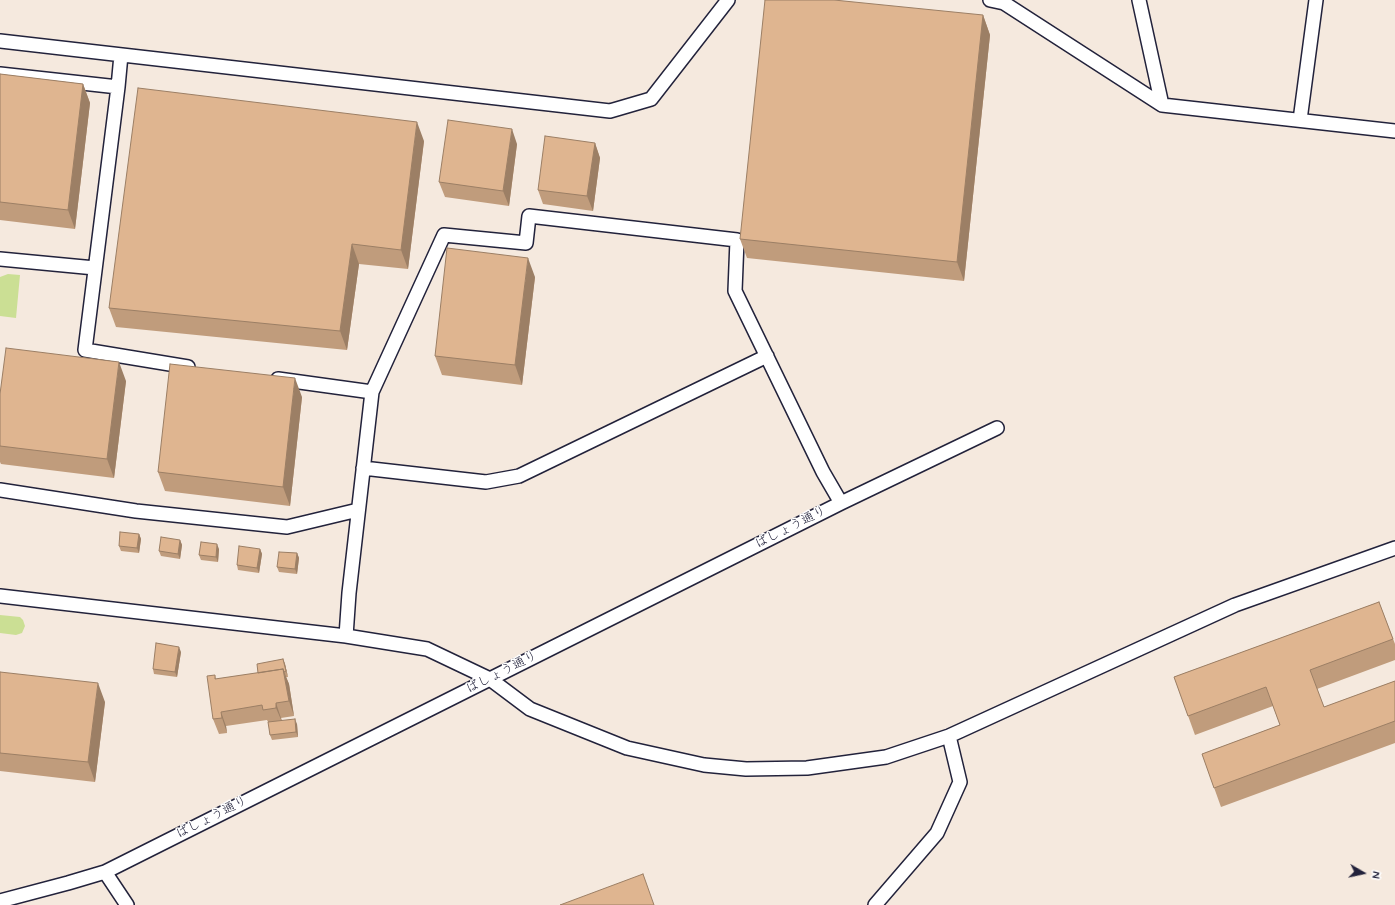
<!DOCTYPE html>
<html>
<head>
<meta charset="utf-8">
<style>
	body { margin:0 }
	#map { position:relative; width:1395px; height:905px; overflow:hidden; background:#fff; font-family:Mynerve,sans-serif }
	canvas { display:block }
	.north { position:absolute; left:1343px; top:853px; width:40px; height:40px; -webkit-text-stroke:3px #fff; paint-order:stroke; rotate:99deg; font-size:11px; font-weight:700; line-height:16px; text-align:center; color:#22223b }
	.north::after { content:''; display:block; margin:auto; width:14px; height:18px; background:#22223b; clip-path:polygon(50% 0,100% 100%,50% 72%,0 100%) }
</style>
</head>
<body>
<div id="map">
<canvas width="1395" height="905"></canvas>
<div class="north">N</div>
</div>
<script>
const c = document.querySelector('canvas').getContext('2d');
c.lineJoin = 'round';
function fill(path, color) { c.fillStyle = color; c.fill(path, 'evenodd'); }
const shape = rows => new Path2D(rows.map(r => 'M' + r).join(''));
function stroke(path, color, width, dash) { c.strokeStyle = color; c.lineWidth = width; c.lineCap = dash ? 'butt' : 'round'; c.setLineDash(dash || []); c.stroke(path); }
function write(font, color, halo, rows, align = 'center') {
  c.font = font + ' Mynerve,"Klee One",sans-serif'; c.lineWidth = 3; c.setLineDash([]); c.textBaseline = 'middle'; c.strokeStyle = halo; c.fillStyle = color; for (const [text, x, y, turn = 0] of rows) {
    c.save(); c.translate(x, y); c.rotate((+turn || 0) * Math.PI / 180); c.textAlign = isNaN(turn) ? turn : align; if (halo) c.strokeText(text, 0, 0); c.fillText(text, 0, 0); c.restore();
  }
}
const built = shape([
	[0,0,1395,0,1395,905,0,905]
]);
const green = shape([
	[8,274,20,275,16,318,0,316,0,277],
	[0,615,20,617,23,620,25,626,22,633,16,635,0,633]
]);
const lane = shape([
	[990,0,1004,3,1162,105,1395,131],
	[1139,0,1162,105],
	[0,41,610,111,651,99,728,0],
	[0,74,118,87,121,55],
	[118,87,85,350,188,367],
	[1300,120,1316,0],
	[0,259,95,268],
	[278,379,372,392],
	[363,468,486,482,519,476,767,356],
	[0,490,136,511,287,527,358,510],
	[0,596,346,636,427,649,490,679,530,709,627,748,704,765,746,769,807,768,886,757,949,736,1235,605,1395,548],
	[346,636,349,593,372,392,444,235,526,243,529,216,737,240,735,291,823,472,841,503],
	[105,872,127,905],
	[0,901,68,883,105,872,841,503,997,428],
	[875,905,937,833,960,782,949,736]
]);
const wall = shape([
	[983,15,990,35,964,281,747,258,740,239],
	[0,74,83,84,90,103,75,229,0,220],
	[424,141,408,269,359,264,347,350,116,327,109,308],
	[595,143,600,158,593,211,543,204,538,190],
	[517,144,509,206,445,197,439,182],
	[535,277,522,385,442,375,435,356],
	[126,381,114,478,1,464,0,462,0,394],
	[302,397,290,506,165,491,158,472],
	[139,534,141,539,139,553,121,551,119,546],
	[180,540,182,545,180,559,161,556,159,551],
	[219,549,218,562,201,560,199,555],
	[260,549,262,554,259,573,238,570,237,565],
	[297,553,299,558,297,574,279,572,277,567],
	[1379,602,1395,644,1395,660,1317,689,1324,707,1395,681,1395,743,1221,807,1202,754,1280,725,1273,706,1195,735,1174,677],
	[181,652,177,677,154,674,153,669],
	[283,659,285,664,288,677,286,677,289,684,294,716,281,718,282,721,297,724,298,737,272,740,270,735,269,724,267,720,226,726,227,733,219,734,213,719,215,675,216,679,258,673],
	[0,672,105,702,95,782,0,771]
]);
const shadedWall = shape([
	[983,15,990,35,964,281,957,262],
	[83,84,90,103,75,229,68,210],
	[417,122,424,141,408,269,401,250],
	[512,129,517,144,509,206,503,191],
	[595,143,600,158,593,211,587,196],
	[352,244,359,264,347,350,340,331],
	[528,258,535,277,522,385,515,365],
	[119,362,126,381,114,478,107,459],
	[295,378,302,397,290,506,283,487],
	[139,534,141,539,139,553,137,548],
	[180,540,182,545,180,559,178,554],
	[217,544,219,549,218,562,216,557],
	[260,549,262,554,259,573,257,568],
	[297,553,299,558,297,574,295,569],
	[179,647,181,652,177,677,175,672],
	[283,659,285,664,288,677,286,671],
	[283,669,289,684,294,716,289,701],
	[98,683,105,702,95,782,88,762],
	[276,703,281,718,282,722,276,708],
	[221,712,226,726,227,733,222,718],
	[295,719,297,724,298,737,296,732]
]);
const building = shape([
	[765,0,834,0,983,15,957,262,740,239,765,0],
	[0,74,83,84,68,210,0,202,0,74],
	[138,88,417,122,401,250,352,244,340,331,109,308,138,88],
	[448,120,512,129,503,191,439,182,448,120],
	[545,136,595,143,587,196,538,190,545,136],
	[447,248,528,258,515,365,435,356,447,248],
	[6,348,119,362,107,459,0,446,0,394,6,348],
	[170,364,295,378,283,487,158,472,170,364],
	[120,532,139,534,137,548,119,546,120,532],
	[161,537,180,540,178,554,159,551,161,537],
	[201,542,217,544,216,557,199,555,201,542],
	[239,546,260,549,257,568,237,565,239,546],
	[279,552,297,553,295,569,277,567,279,552],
	[1379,602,1393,639,1310,670,1324,707,1395,681,1395,721,1214,788,1202,754,1280,725,1266,687,1188,716,1174,677,1379,602],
	[156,643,179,647,175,672,153,669,156,643],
	[283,659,286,671,284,672,283,669,258,673,257,664,283,659],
	[283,669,289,701,276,703,276,708,263,710,262,705,221,712,222,718,213,719,207,676,215,675,215,679,283,669],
	[0,672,98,683,88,762,0,753,0,672],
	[295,719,296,732,270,735,268,722,295,719],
	[643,874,654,905,560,905,643,874]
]);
const streetNames = [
	["ばしょう通り",791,528,-27],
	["ばしょう通り",502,673,-27],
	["ばしょう通り",212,818,-27]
];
fill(built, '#f5e9de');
fill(green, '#cbdf94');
stroke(lane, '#22223b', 16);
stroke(lane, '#fff', 13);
fill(wall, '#c09c7c');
fill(shadedWall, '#9c7f65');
fill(building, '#dfb590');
stroke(building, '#9c7f65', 1);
write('13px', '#22223b', '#fff', streetNames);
</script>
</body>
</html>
